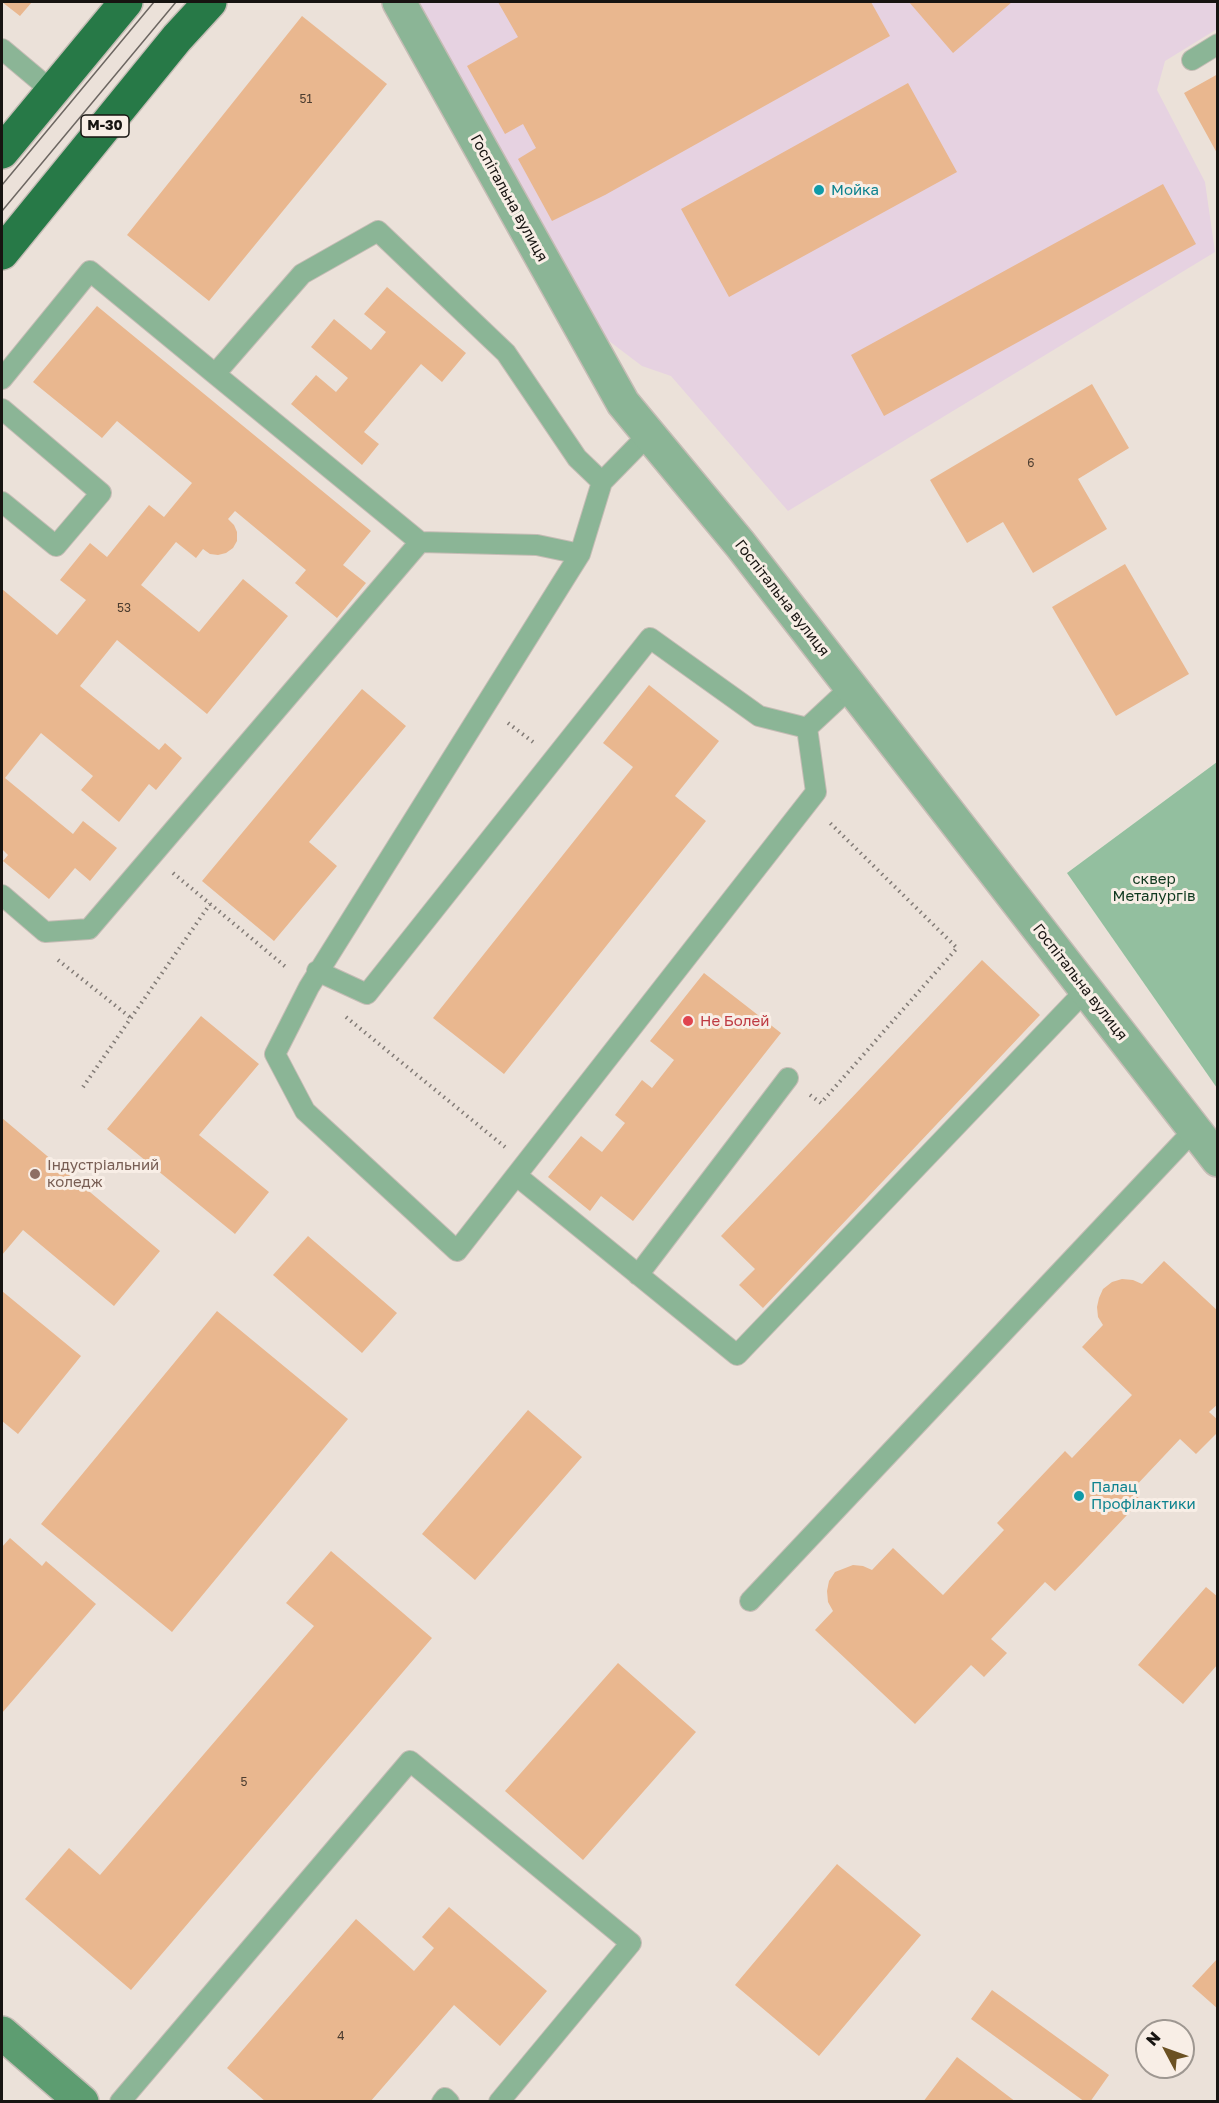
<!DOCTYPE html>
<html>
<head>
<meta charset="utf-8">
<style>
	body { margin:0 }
	#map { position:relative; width:1219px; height:2103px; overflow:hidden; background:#ebe1d9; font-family:"Golos Text",sans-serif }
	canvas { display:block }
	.frame { position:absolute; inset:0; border:3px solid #171411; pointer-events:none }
	.north { position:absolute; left:1135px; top:2019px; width:60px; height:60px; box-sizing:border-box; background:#f8eee6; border:2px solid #9e9791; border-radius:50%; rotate:311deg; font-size:16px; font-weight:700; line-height:24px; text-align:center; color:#171411 }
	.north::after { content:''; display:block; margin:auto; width:21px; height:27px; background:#6b5123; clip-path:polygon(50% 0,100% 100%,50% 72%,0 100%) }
</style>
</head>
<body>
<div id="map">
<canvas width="1219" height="2103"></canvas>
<div class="frame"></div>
<div class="north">N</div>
</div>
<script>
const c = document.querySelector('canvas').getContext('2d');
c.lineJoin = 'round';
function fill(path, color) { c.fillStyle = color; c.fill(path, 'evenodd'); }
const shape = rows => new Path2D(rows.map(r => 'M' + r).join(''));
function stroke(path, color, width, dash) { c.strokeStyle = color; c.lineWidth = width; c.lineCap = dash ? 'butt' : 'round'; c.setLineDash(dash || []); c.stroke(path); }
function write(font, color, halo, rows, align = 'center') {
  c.font = font + ' "Golos Text",sans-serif'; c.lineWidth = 6; c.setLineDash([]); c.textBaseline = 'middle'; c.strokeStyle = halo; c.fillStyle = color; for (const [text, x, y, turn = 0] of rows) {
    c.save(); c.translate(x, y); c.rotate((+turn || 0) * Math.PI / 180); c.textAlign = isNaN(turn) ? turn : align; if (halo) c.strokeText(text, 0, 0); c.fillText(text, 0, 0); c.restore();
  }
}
const industrial = shape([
	[408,2,1217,2,1217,29,1165,61,1157,90,1205,182,1215,252,788,511,671,376,642,366,605,338]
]);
const green = shape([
	[1217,762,1217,1088,1067,873]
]);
const building = shape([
	[2,2,32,2,20,16],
	[498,2,871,2,890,36,605,195,552,221,518,159,536,148,523,124,505,134,467,66,518,37],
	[909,2,1012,2,953,53],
	[302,16,387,84,209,301,127,235],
	[1218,74,1218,155,1184,93],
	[908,83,957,172,729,297,681,209],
	[1163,184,1196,244,884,416,851,355],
	[387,287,466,353,442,382,421,364,364,432,379,444,362,465,291,404,316,375,336,392,348,378,311,347,334,319,371,350,386,332,364,314],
	[97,306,371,531,343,565,366,583,337,618,295,583,306,570,235,511,228,519,234,525,237,532,237,541,233,548,226,553,218,555,210,554,203,549,196,558,176,542,141,585,199,632,243,579,288,616,207,714,117,640,80,686,159,750,165,743,182,758,156,790,149,784,119,822,81,790,93,776,41,733,5,778,73,834,83,821,117,848,90,881,75,868,49,899,3,861,8,855,2,849,2,589,57,635,86,600,60,580,90,543,107,557,149,505,164,517,192,483,117,421,102,438,33,382],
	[1092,384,1129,448,1078,479,1107,529,1033,573,1003,522,967,543,930,480],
	[1125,564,1189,674,1116,716,1052,607],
	[649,685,719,741,675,796,706,821,504,1074,433,1018,633,767,603,743],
	[362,689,406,726,309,842,337,866,274,941,202,881],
	[982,960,1040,1015,763,1308,739,1285,755,1269,721,1236],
	[704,973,781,1033,633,1221,601,1196,590,1211,548,1177,581,1136,602,1152,625,1123,615,1115,642,1080,652,1088,674,1060,650,1041],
	[201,1016,259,1064,199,1135,269,1192,235,1234,107,1129],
	[2,1118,160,1251,114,1306,23,1230,2,1255],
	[308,1236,397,1313,362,1353,273,1275],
	[1164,1261,1218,1311,1218,1404,1209,1412,1218,1420,1218,1432,1196,1454,1180,1439,1131,1491,1141,1500,1083,1562,1055,1591,1045,1582,991,1639,1007,1653,984,1677,971,1665,915,1724,815,1630,833,1611,828,1602,827,1591,829,1581,835,1572,853,1565,863,1566,872,1570,893,1548,943,1595,1004,1530,997,1523,1065,1451,1072,1458,1132,1395,1082,1347,1103,1325,1098,1317,1097,1307,1099,1298,1103,1289,1112,1282,1122,1279,1133,1280,1142,1284],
	[2,1291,81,1356,18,1434,2,1421],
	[217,1311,348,1419,172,1632,41,1524],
	[528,1410,582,1457,475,1580,422,1534],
	[10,1538,42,1566,46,1561,96,1604,2,1713,2,1547],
	[331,1551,432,1638,131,1990,25,1899,69,1848,100,1875,314,1626,286,1603],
	[1206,1587,1218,1597,1218,1664,1183,1704,1138,1665],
	[618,1663,696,1732,583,1860,505,1791],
	[837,1864,921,1935,819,2056,735,1985],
	[449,1907,547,1991,500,2046,454,2005,370,2102,266,2102,227,2068,356,1919,414,1971,434,1948,422,1937],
	[1218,1958,1218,2009,1192,1986],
	[992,1990,1109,2075,1090,2102,1085,2102,971,2019],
	[957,2057,1016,2102,923,2102]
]);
const path = shape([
	[508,723,533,742],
	[173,873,287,968],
	[58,960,131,1018],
	[346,1017,505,1147],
	[83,1087,210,904],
	[810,1095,821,1103,957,948,828,821]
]);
const lane = shape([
	[2,49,52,91],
	[1192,60,1218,44],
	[215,374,420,542,537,545,580,554],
	[2,379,90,271,215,374,302,274,378,231,506,353,577,458,602,482],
	[2,409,101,493,56,546,2,502],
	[649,434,602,482,580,554,309,987,275,1054,305,1111,457,1251,816,792,807,728,851,687],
	[2,895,45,932,89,929,420,542],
	[317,971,367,994,650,638,759,716,807,728],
	[517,1176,737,1355,1086,990],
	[638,1275,788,1078],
	[750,1601,1194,1130],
	[120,2102,410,1761,631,1943,499,2102],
	[442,2102,445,2098,449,2102]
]);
const street = shape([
	[399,2,623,403,740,544,1218,1160]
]);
const secondary = shape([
	[2,2033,82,2102]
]);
const highway = shape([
	[2,152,126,2],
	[2,253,177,38,210,2]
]);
const tram = shape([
	[2,185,154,2],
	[2,211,176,2]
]);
const markers = [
	[819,190,6,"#0f9aa8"],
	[688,1021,6,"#e0444e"],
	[35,1174,6,"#8d6e63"],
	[1079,1496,6,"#0f9aa8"]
];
const numberNames = [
	["51",306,99],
	["6",1031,463],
	["53",124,608],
	["5",244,1782],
	["4",341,2036]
];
const shields = [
	[105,126,48]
];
const shieldNames = [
	["М-30",105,126]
];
const cultureNames = [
	["Мойка",831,190],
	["Палац",1091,1487],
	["Профілактики",1091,1504]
];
const streetNames = [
	["Госпітальна вулиця",509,198,61],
	["Госпітальна вулиця",782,598,52],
	["Госпітальна вулиця",1080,982,52]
];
const parkNames = [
	["сквер",1154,879],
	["Металургів",1154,896]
];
const healthNames = [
	["Не Болей",700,1021]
];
const educationNames = [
	["Індустріальний",47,1165],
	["коледж",47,1182]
];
fill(industrial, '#e6d2e1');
fill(green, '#93bf9f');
fill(building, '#e9b78f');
stroke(lane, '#c5bcb5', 22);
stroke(street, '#c5bcb5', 36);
stroke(secondary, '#c5bcb5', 36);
stroke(highway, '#c5bcb5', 36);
stroke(path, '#827b76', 4, [1.5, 4.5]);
stroke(lane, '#8bb596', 20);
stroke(street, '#8bb596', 33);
stroke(secondary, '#5d9d71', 33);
stroke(highway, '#277947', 33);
stroke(tram, '#6d6762', 1.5);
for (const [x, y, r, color] of markers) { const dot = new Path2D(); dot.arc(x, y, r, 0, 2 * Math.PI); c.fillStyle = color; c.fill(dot); stroke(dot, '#f8eee6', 2); }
write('12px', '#4c3d30', null, numberNames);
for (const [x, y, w] of shields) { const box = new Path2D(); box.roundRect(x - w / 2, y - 11, w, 22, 4.5); c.fillStyle = '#f8eee6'; c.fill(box); stroke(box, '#171411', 1.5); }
write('bold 14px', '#171411', null, shieldNames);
write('15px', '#0d838f', '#f8eee6', cultureNames, 'left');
write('15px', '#171411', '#f8eee6', streetNames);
write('15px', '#0f391f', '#f8eee6', parkNames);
write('15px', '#be3a42', '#f8eee6', healthNames, 'left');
write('15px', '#785e54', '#f8eee6', educationNames, 'left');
</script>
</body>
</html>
